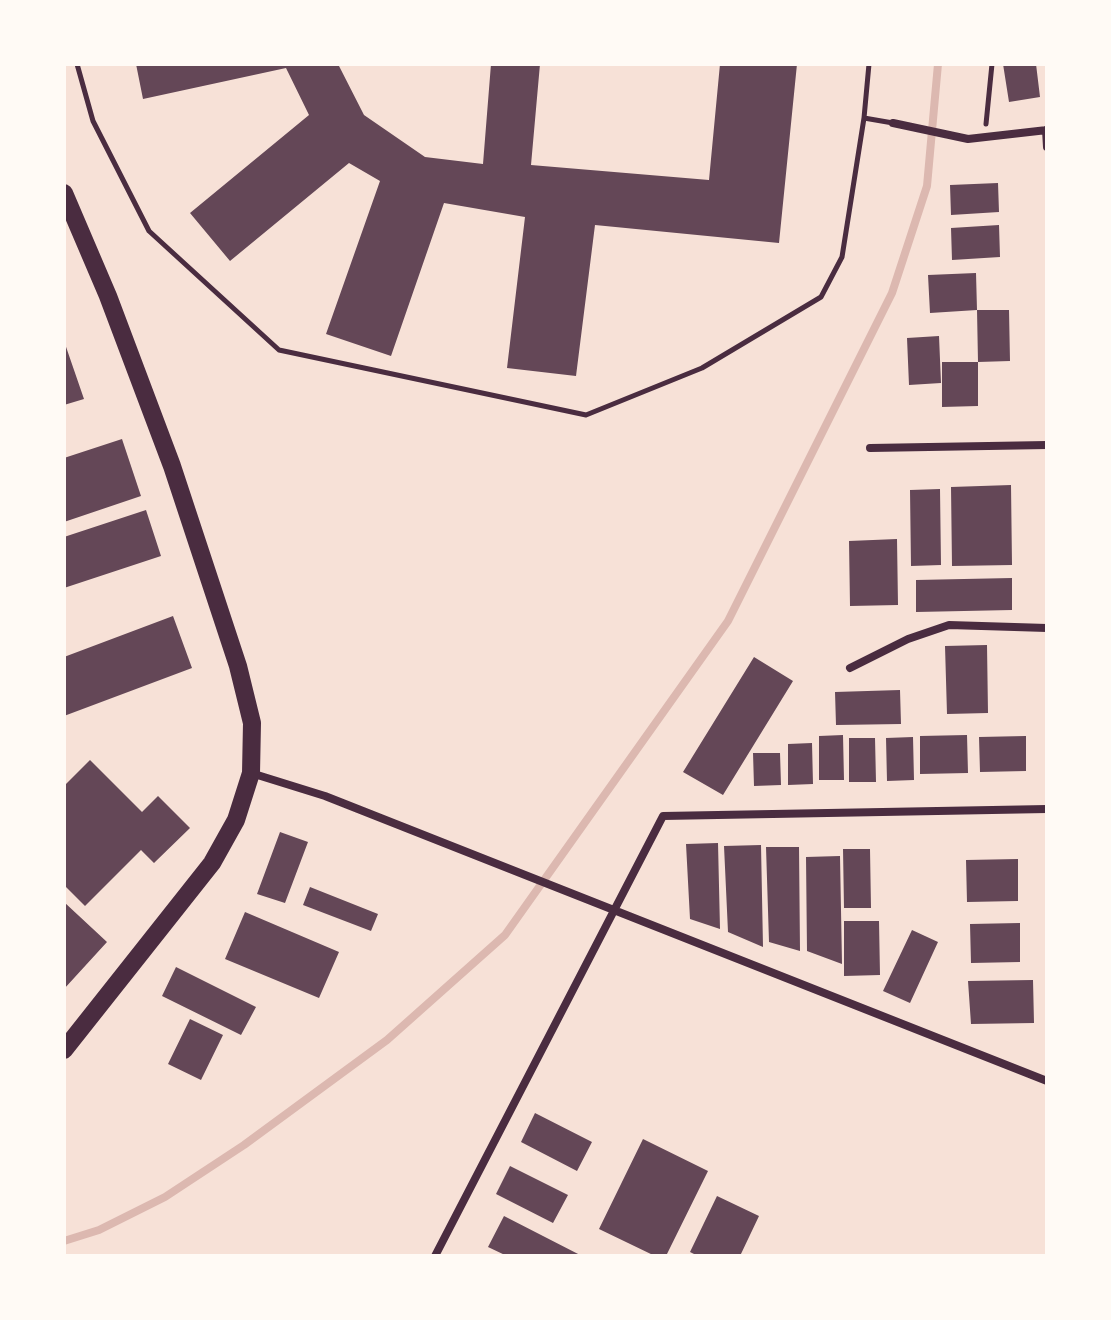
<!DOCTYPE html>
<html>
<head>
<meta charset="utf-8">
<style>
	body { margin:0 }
	#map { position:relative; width:1111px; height:1320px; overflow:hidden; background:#f7e1d7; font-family:Lato,sans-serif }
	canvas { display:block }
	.frame { position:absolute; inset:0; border:66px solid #fffaf5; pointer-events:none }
</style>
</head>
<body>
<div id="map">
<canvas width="1111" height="1320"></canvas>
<div class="frame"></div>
</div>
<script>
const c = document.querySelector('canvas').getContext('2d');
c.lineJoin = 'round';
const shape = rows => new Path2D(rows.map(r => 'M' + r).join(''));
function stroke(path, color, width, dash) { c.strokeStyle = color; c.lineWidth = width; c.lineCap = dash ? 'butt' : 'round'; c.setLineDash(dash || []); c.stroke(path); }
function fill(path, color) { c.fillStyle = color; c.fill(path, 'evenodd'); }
const stream = shape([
	[64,1241,99,1230,165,1197,244,1145,387,1040,505,935,728,621,892,293,927,186,938,64]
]);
const building = shape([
	[136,64,338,64,364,115,425,157,483,164,491,64,540,64,531,165,709,180,720,64,797,64,779,243,595,225,576,376,507,368,525,217,444,203,391,356,326,334,380,181,349,163,230,261,190,213,309,115,286,68,143,99],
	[1003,64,1036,64,1040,97,1009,102],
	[998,183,999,212,951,215,950,185],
	[999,225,1000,257,952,260,951,228],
	[976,273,977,310,930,313,928,275],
	[977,310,1009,310,1010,361,978,362],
	[939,336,941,383,909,385,907,338],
	[64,341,84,399,64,405],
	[942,362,978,362,978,406,942,407],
	[122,439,141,496,64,522,64,458],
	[1011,485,1012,565,952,566,951,487],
	[940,489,941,565,911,566,910,490],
	[146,510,161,556,64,588,64,537],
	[897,539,898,605,850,606,849,541],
	[1012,578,1012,610,916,612,916,580],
	[173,616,192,668,64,716,64,657],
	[987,645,988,713,947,714,945,646],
	[754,657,793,681,723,795,683,772],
	[900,690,901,724,836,725,835,692],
	[843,735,844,780,819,780,819,736],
	[967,735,968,773,920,774,920,736],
	[1026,736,1026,771,980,772,979,737],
	[913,737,914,780,887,781,886,738],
	[849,738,875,738,876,782,849,782],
	[812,743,813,784,788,785,788,744],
	[753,753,780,753,781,785,754,786],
	[90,760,142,812,158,796,190,828,154,863,141,850,85,906,64,885,64,786],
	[280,832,308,842,285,903,257,894],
	[718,843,720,929,690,919,686,844],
	[761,845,763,947,728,932,724,846],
	[766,847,799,847,800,951,769,942],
	[843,849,870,849,871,908,844,908],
	[840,856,842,964,807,951,806,857],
	[1018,859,1018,901,967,902,966,860],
	[310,887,378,914,371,931,303,905],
	[64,902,107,942,64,989],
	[245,912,339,952,319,998,225,959],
	[844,921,879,921,880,975,844,976],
	[1020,923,1020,962,971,963,970,924],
	[912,930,938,942,910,1003,883,991],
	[176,967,256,1007,241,1035,162,996],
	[1033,980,1034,1023,971,1024,968,981],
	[190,1019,223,1035,201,1080,168,1064],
	[535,1113,592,1142,577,1171,521,1142],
	[643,1139,708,1171,666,1256,655,1256,599,1229],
	[510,1166,568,1195,553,1223,496,1194],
	[717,1196,759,1216,740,1256,698,1256,690,1252],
	[504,1216,582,1256,507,1256,488,1247]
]);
const path = shape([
	[986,124,992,64]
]);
const service = shape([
	[77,64,93,121,149,231,279,350,586,415,702,368,821,297,842,257,864,118],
	[869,64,864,118,893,123]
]);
const minor = shape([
	[893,123,968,139,1047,130],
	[1046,130,1047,147],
	[870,448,1047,445],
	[850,668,908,639,949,625,1047,628],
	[251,773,325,796,1047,1081],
	[435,1256,663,816,1047,809]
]);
const primary = shape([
	[64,193,108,296,172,466,238,666,252,723,251,773,236,820,212,863,64,1050]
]);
stroke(stream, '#dcb8b0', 8);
fill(building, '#644757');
stroke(path, '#4a2c40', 5);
stroke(service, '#4a2c40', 5);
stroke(minor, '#4a2c40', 8);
stroke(primary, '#4a2c40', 18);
</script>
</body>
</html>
